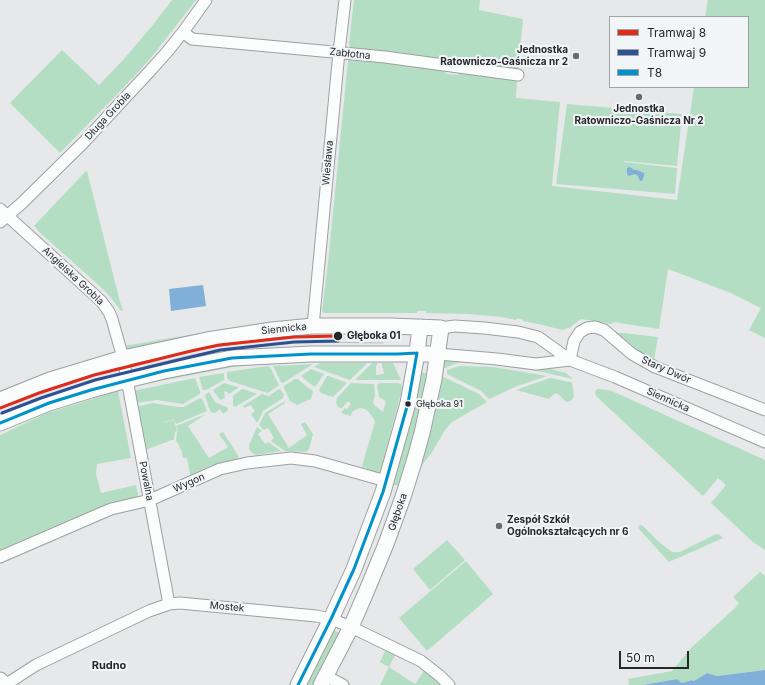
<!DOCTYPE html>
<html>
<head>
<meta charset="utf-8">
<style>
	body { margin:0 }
	#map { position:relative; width:765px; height:685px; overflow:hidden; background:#e6e8e9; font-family:Inter,sans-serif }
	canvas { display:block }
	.legend { position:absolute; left:609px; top:16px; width:140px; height:72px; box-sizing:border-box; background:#f2f5f7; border:1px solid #a0a3a4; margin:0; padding:5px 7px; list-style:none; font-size:12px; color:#262728 }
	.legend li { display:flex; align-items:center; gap:8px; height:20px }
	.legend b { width:20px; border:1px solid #a0a3a4 }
	.scale { position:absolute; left:619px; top:651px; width:70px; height:18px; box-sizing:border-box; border:2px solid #262728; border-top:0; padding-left:5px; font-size:12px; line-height:14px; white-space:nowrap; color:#262728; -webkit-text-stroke:3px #f2f5f7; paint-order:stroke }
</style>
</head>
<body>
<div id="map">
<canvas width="765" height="685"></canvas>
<ul class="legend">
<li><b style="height:5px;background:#dd2b1c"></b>Tramwaj 8</li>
<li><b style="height:5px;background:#2c5294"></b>Tramwaj 9</li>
<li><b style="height:5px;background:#0093cb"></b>T8</li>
</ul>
<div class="scale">50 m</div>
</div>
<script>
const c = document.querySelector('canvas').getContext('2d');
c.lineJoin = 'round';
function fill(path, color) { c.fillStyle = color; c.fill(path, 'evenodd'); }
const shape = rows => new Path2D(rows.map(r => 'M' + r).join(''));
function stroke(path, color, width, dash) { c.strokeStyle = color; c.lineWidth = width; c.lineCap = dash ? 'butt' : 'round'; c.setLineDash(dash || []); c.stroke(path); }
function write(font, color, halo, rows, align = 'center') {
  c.font = font + ' Inter,sans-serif'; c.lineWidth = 4; c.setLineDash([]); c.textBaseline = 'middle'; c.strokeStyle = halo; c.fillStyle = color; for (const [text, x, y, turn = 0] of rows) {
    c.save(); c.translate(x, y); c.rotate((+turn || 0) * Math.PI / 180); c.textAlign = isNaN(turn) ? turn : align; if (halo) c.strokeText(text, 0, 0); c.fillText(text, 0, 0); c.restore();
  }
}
const green = shape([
	[172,0,196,0,186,13,150,59,127,84,60,153,10,103,62,50,99,85,124,59,152,26],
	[354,0,480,0,479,10,523,19,518,71,354,50,350,48,349,43],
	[708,0,765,0,765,338,749,330,761,308,731,293,668,269,659,329,613,322,612,324,581,319,569,328,562,330,543,325,523,321,523,320,517,318,516,320,502,317,468,314,426,313,426,311,417,311,417,313,324,313,322,311,328,263,348,61,350,59,353,58,445,70,446,74,458,75,460,72,517,80,516,98,560,102,552,186,677,200,694,87,748,87,748,17,705,17],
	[567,104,682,114,677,166,624,161,624,162,677,168,675,194,556,184],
	[87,171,120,302,123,310,121,311,112,299,104,290,38,231,38,230,34,226,85,172],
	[298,321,129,350,124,346,235,327],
	[616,333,623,333,658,337,654,360,633,347,632,345],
	[449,359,546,368,566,373,573,379,538,371,489,364,462,362,457,363,445,368,441,367,444,362],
	[324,360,268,363,233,367,134,386,135,385,207,367],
	[320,363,367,363,350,380,314,367],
	[372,363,377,363,377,365,376,366,376,375,384,374,383,368,382,368,382,363,393,363,401,380,355,380],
	[313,364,283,383,281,382,273,366],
	[268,366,271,369,279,385,278,386,268,393,230,381,227,378,227,372],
	[459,366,493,367,547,376,517,386,489,399,481,391,447,374,447,370],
	[311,369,324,374,315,387,309,383,301,376],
	[418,372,431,374,402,487,391,484],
	[224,373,224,380,206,390,203,390,199,377],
	[327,376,329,376,347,383,333,397,321,393,319,390],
	[443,377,446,378,479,394,487,402,452,422,445,430,431,454,420,467,441,379],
	[195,378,200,391,200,394,183,404,157,400,136,403,133,391],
	[550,378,570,382,572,383,574,397,571,401,566,402,559,395,556,393,553,395,549,399,516,390],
	[295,379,298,379,307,387,313,391,311,399,297,405,290,401,284,388,284,386],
	[224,383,238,387,238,388,229,394,226,391,224,392,225,398,220,400,213,390],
	[351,383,374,384,375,395,373,404,383,412,386,401,379,397,377,385,380,383,398,383,401,384,402,386,401,393,382,465,380,471,376,474,367,470,366,467,363,468,362,466,375,422,373,418,368,411,365,409,360,408,355,410,352,412,351,416,341,413,345,408,347,409,351,404,348,401,342,408,340,408,338,407,336,403,337,398],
	[242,389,244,389,257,394,235,407,233,405,233,396],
	[279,389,281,390,284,395,283,398,263,411,257,423,251,414,255,411,251,405,244,408,243,406,262,394,269,396],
	[597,389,608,390,614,392,765,460,765,550,753,542,711,503,726,485,718,478,703,496,596,396,595,392],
	[118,391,131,458,97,464,96,474,101,493,136,485,139,499,0,555,0,435,47,413],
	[209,392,216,403,227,407,228,410,223,414,220,409,215,413,211,412,209,408,205,396,206,394],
	[200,398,203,400,207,411,176,424,174,419,162,423,174,420,177,431,175,432,174,440,172,440,145,450,136,407,153,403,178,407,184,407],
	[285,401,285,403,268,414,289,448,307,435,301,424,305,422,313,434,309,449,306,452,285,451,271,441,274,438,268,428,264,430,259,425,265,413],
	[206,414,188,426,209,458,228,447,219,434,223,432,239,457,235,460,210,466,190,475,187,458,183,458,181,449,180,449,179,445,176,441,177,432,178,431,176,426],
	[257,427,262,431,258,434,265,444,268,442,281,451,256,455,251,452,249,448,249,445],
	[640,525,643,526,659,542,672,552,680,552,714,535,719,534,723,538,669,562,639,529,638,527],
	[447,540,465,560,430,590,413,569],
	[466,561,493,594,427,651,399,618],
	[760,572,765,576,765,670,717,676,707,673,694,681,692,680,682,683,677,679,643,685,629,685,628,679,672,671,691,648,735,608,739,603,733,597],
	[332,629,341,634,316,685,303,685],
	[385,651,395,655,389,667,415,684,424,671,442,685,380,685,389,667,380,662]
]);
const water = shape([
	[630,167,634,170,637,170,644,173,644,176,642,181,640,181,638,176,635,174,628,176,627,173,627,168],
	[203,285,206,306,171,311,169,289],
	[765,670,765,685,643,685,677,679,682,683,692,680,694,681,707,673,717,676]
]);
const street = shape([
	[183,32,192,39,333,52,385,57,518,75],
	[0,209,101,301,109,312,112,319,123,358,169,604],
	[0,222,22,203,83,143,149,72,167,52,183,32,206,0],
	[313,326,339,52,345,0],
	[441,328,455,326,484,328,518,332,538,337,570,360,615,377,765,442],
	[438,354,497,359,536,364,570,360],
	[570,360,574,341,580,332,587,328,595,327,604,330,632,354,655,367,765,410],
	[0,557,111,509,150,500,220,469,247,463,291,458,315,461,386,481],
	[326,676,343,685],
	[5,685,36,665,149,611,169,604,180,603,316,616,331,619,351,627,421,661,440,676,449,685]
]);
const secondary = shape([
	[0,400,50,380,123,358,207,340,272,330,313,326,391,326,441,328,434,379,422,433,414,462,403,497,386,544,367,590,351,627,321,685],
	[0,423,49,403,91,390,127,380,164,371,232,358,311,354,438,354],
	[0,680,5,685],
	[298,685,331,619,354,569,383,492,408,403,417,353,420,327]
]);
const tram = shape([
	[147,366,192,355,220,350,253,346,310,342,383,343]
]);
const bus1 = shape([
	[0,423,49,403,91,390,164,371,232,358,311,354,398,354,417,353],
	[298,685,331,619,354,569,383,492,408,403,417,353]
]);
const tram1 = shape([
	[0,408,39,393,94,375,191,351,219,345,294,337,338,336]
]);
const tram2 = shape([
	[2,413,41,398,95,380,220,350,294,342,338,341]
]);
const markers = [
	[576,56,4,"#696b6c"],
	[639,97,4,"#696b6c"],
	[338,336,5,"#262728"],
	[408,404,3.5,"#262728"],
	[499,526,4,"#696b6c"]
];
const busNames = [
	["Głęboka 91",416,404]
];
const poiNames = [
	["Jednostka",568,50],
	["Ratowniczo-Gaśnicza nr 2",568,62],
	["Jednostka",639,109,"center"],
	["Ratowniczo-Gaśnicza Nr 2",639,121,"center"],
	["Zespół Szkół",507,520,"left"],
	["Ogólnokształcących nr 6",507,532,"left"]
];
const streetNames = [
	["Zabłotna",350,54,6],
	["Długa Grobla",108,116,-47],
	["Wiesława",328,163,-85],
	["Angielska Grobla",73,276,43],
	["Siennicka",284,329,-6],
	["Stary Dwór",666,370,24],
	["Siennicka",668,400,24],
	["Powalna",146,481,79],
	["Wygon",189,483,-24],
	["Głęboka",398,512,-71],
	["Mostek",227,607,5]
];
const stopNames = [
	["Głęboka 01",347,336]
];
const neighbourhoodNames = [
	["Rudno",109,666]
];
fill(green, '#b4dec4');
fill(water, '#80b0da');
stroke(street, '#9e9fa0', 13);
stroke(secondary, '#9e9fa0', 17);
stroke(street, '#fbfcfc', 11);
stroke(secondary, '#fbfcfc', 15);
stroke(tram, '#bcbdbe', 1);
stroke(bus1, '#0093cb', 3);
stroke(tram1, '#dd2b1c', 3);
stroke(tram2, '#2c5294', 3);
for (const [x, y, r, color] of markers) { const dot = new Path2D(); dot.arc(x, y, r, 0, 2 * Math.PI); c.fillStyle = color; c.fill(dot); stroke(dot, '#f2f5f7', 1.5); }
write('9px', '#262728', '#f2f5f7', busNames, 'left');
write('bold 10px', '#262728', '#f2f5f7', poiNames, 'right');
write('10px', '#262728', '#f2f5f7', streetNames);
write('bold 10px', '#262728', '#f2f5f7', stopNames, 'left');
write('bold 11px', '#262728', '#f2f5f7', neighbourhoodNames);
</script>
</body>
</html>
